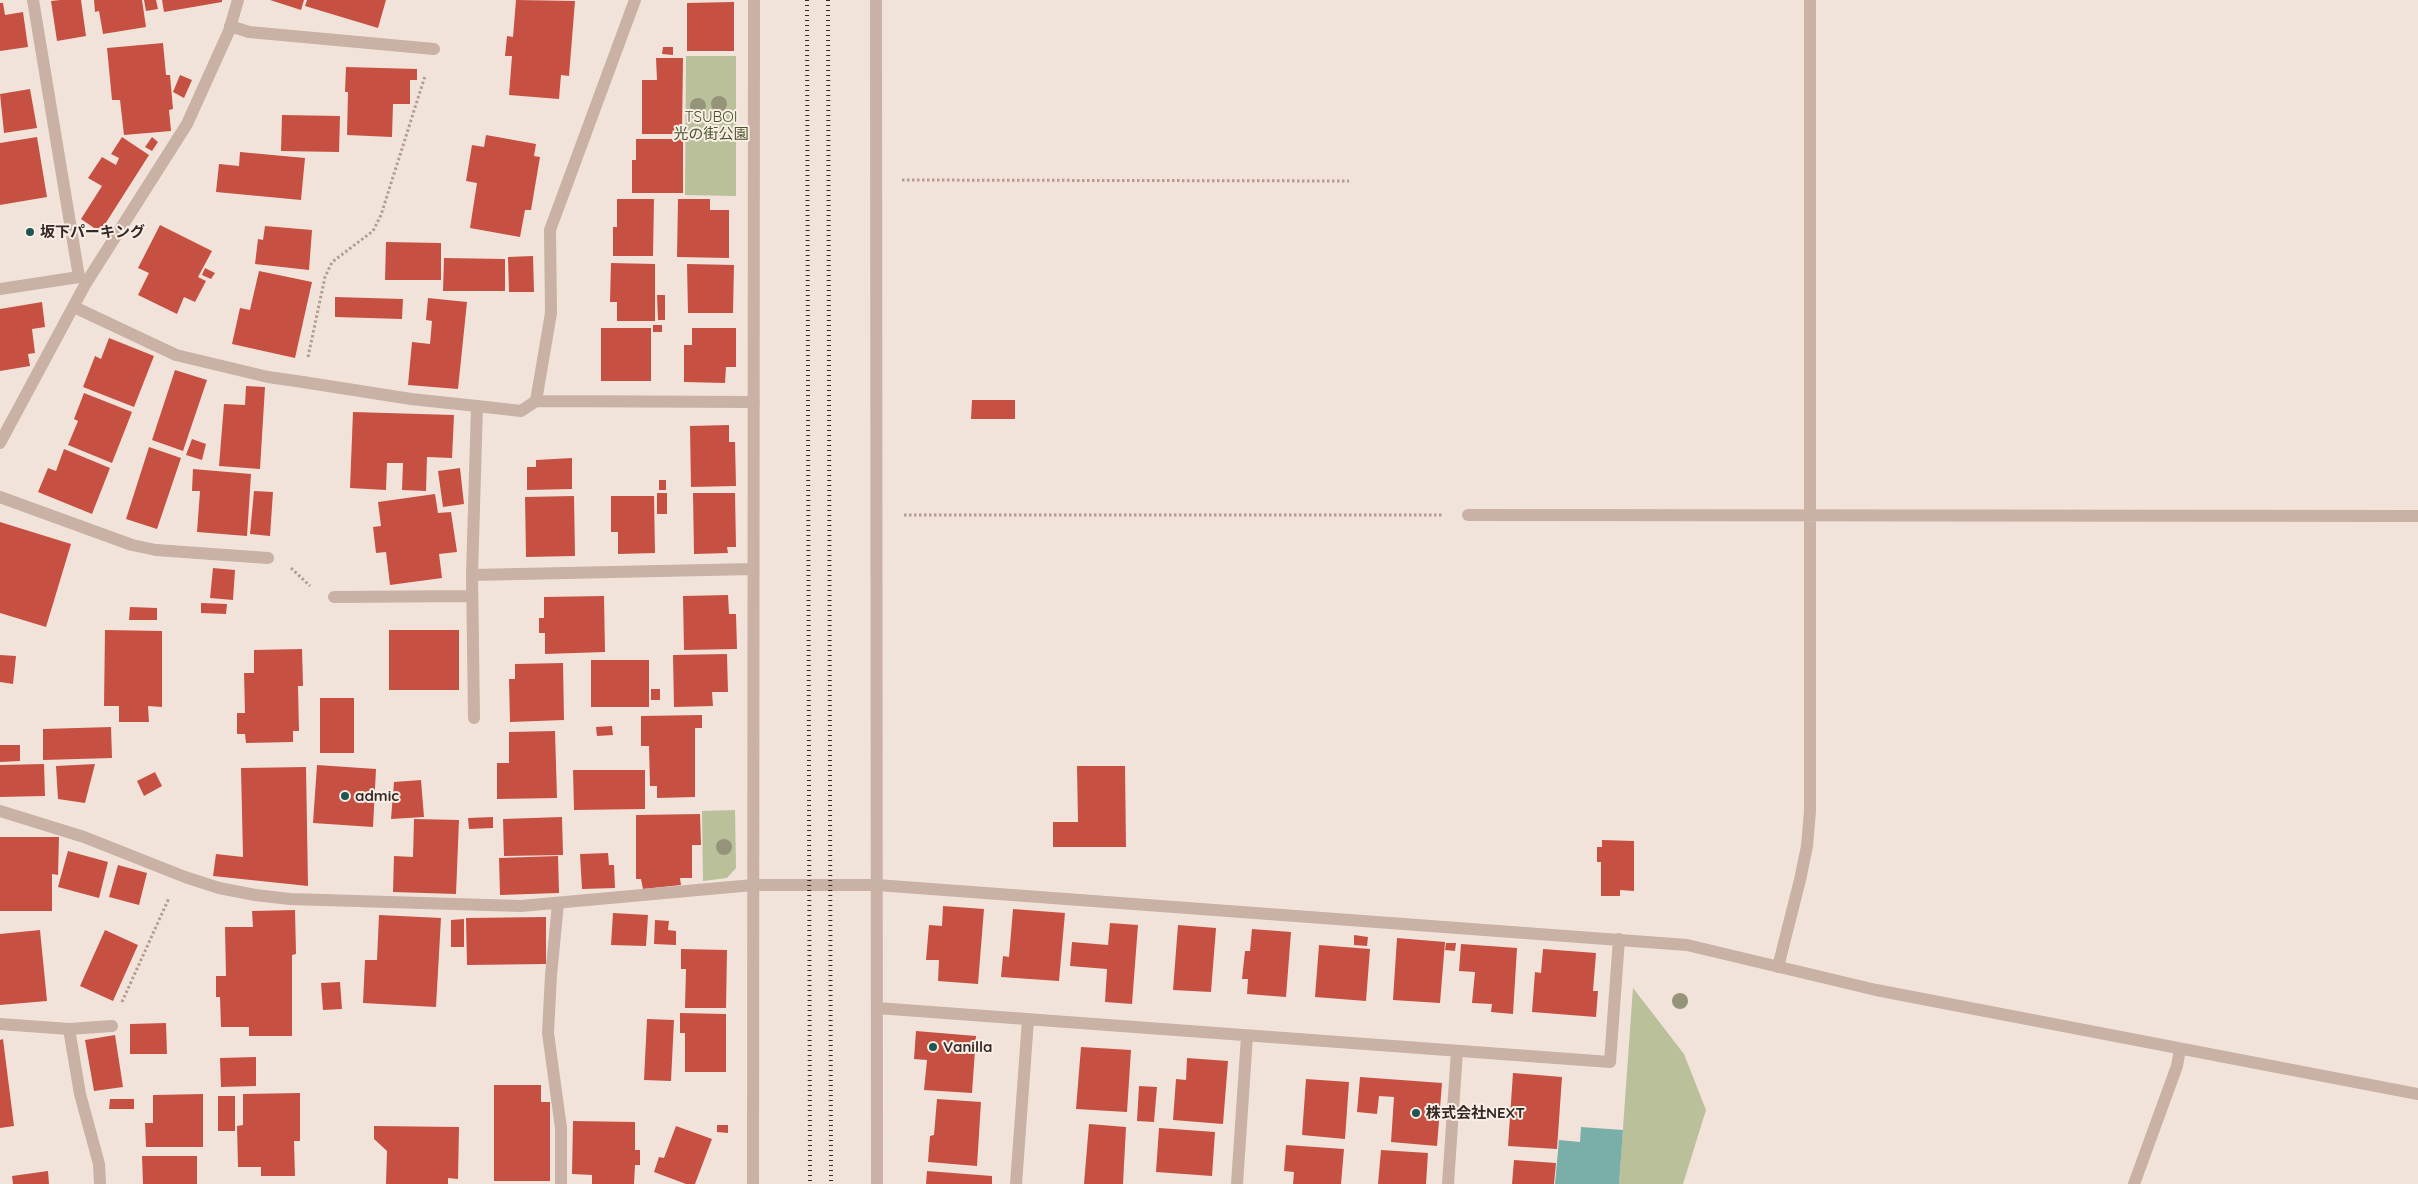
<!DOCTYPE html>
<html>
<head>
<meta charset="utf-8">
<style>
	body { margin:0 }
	canvas { display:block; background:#f1e3da }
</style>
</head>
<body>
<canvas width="2418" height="1184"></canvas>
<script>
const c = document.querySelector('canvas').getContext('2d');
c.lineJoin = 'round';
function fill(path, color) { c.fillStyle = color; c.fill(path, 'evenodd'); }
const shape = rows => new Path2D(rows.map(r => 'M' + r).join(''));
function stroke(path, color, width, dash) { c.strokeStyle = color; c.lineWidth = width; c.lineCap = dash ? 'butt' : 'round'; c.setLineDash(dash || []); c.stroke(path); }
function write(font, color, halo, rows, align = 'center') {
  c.font = font + ' Quicksand,"Noto Sans JP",sans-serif'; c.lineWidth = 4; c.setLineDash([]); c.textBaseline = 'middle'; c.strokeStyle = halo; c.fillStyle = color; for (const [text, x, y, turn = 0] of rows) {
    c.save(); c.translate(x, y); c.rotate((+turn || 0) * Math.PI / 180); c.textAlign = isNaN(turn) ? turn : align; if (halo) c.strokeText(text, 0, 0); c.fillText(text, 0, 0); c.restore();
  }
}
const green = shape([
	[686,56,736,56,736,196,685,195],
	[735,810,736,868,727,878,703,881,702,811],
	[1633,988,1684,1054,1706,1110,1683,1184,1619,1184]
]);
const water = shape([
	[1581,1127,1623,1130,1619,1184,1555,1184,1559,1140,1580,1142]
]);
const building = shape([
	[60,0,81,0,86,36,57,41,51,1],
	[94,0,142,0,146,27,103,34,99,11,95,12],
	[144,0,156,0,158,9,146,11],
	[162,0,222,0,222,2,164,12],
	[270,0,304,0,301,10],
	[307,0,386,0,378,28,305,6],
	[516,0,575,1,569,76,561,75,559,99,509,95,512,56,505,56,507,36,513,37],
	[734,2,734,51,687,51,687,3],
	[0,3,3,3,5,15,23,12,28,47,0,51],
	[163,43,166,75,170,75,173,109,169,110,171,131,124,135,120,100,112,100,107,48],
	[663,47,673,47,673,55,662,54],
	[656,58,683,58,682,134,642,134,642,80,657,80],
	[346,67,417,69,417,80,410,80,410,104,393,104,392,137,347,135,348,92,345,92],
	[180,75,192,80,184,98,173,92],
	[30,89,37,128,4,133,0,94],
	[282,115,340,116,339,152,281,151],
	[486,135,536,144,534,156,540,157,531,210,525,210,520,237,470,228,477,183,466,181,472,145,484,147],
	[37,137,47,197,0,205,0,143],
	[122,137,149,155,100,232,81,219,102,186,88,178,102,157,116,165,119,158,111,154],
	[152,137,158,142,152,151,145,147],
	[636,139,683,139,683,193,632,193,632,160,636,160],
	[240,152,305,158,301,200,216,192,219,164,239,166],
	[617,199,654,199,653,256,613,256,613,227,617,227],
	[678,199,710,199,710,210,729,210,729,258,677,257],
	[160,225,212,251,198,277,206,281,195,302,184,297,177,314,138,295,149,273,138,268],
	[265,226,312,230,309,270,255,264,258,239,263,240],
	[386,242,441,243,441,280,385,280],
	[533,256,534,292,509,292,508,257],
	[444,258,505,259,505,291,443,291],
	[611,263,655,264,655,321,617,321,617,302,610,302],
	[687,264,734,265,733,313,688,313],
	[205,268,215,273,211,279,202,275],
	[259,271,312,282,295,358,232,344,240,308,250,310],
	[657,295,665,295,665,320,658,320],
	[335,297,403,299,402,319,335,317],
	[428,298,467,302,458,389,408,385,412,342,430,344,432,321,426,320],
	[42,302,45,327,32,329,35,353,28,354,30,366,0,371,0,309],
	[653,325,662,325,662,332,653,332],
	[601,328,651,328,651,381,601,381],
	[692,328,736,328,736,367,726,367,725,383,684,382,684,345,692,345],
	[109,338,154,356,134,407,83,387,95,356,101,359],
	[175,370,207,380,183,451,152,440],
	[246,386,265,387,260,469,219,466,224,404,245,405],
	[84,393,132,412,112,463,68,445,78,421,74,419],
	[972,400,1015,400,1015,419,971,419],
	[353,412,454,415,452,458,427,457,426,491,402,490,403,463,387,463,386,490,350,488],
	[729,425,729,442,735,442,736,486,691,487,690,426],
	[192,439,206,444,202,460,186,455],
	[149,447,181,458,157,529,126,519],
	[64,449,110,468,92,514,38,492,48,468,56,471],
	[572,458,572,489,527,490,527,467,536,467,536,460],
	[460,468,464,504,443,507,438,471],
	[193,469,251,474,247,536,197,532,200,491,192,491],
	[659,480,666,480,666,490,659,490],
	[254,491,273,492,270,536,250,534],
	[657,493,667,493,667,514,657,514],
	[693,493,735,493,736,547,727,547,728,553,694,554],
	[435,494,438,513,451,512,457,552,439,554,442,578,390,585,386,552,376,553,373,527,381,526,378,502],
	[574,496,575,556,526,557,525,497],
	[611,496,654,496,655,553,618,554,618,532,611,532],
	[0,522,71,544,46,627,0,613],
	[213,568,235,570,233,600,210,598],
	[728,595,729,614,736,614,737,649,684,650,683,596],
	[604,596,605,652,545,654,545,633,539,633,539,618,544,618,544,597],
	[201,603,227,604,226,614,201,613],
	[130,607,157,608,157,620,129,620],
	[105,630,162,631,162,707,148,706,149,722,119,722,119,706,104,706],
	[389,630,459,630,459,690,389,690],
	[302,649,303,686,298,686,299,731,293,731,293,742,246,743,245,734,237,734,237,713,245,713,244,673,254,673,254,650],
	[727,654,728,692,712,692,713,706,674,707,673,655],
	[0,655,16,656,13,684,0,682],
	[591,660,649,660,649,707,591,707],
	[563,663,564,720,510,722,509,679,515,679,515,664],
	[651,689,660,689,660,700,651,700],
	[320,698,354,698,354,753,320,753],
	[702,715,702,728,695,728,695,797,657,798,657,786,650,786,649,746,641,746,641,716],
	[612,726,613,735,597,736,596,727],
	[111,727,112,758,43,760,43,729],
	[555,731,557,798,497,799,497,763,509,763,509,732],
	[0,745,20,745,20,761,0,762],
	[44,764,45,796,0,797,0,765],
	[95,764,85,803,58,799,56,766],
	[317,765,376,769,373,827,313,823],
	[1077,766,1125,766,1126,847,1053,847,1053,822,1078,822],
	[306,767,308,886,213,876,216,854,243,857,241,768],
	[573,770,645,770,645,809,574,810],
	[155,772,162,786,144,796,137,781],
	[421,780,424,817,391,819,394,782],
	[700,814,701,845,692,845,692,878,680,878,681,885,643,889,641,879,636,879,636,815],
	[493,817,493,828,469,829,468,818],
	[562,817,563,855,504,856,503,819],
	[414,819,459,820,456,894,393,892,394,856,413,857],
	[0,837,59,837,58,875,52,874,52,911,0,911],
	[1602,840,1634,841,1634,891,1620,890,1620,896,1601,896,1601,862,1597,862,1597,847,1602,847],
	[68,851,108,862,99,898,58,887],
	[608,853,609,865,614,865,615,888,582,889,580,854],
	[558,856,559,893,500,895,499,858],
	[118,865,147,873,139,905,109,897],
	[943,906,984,909,978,984,938,981,939,960,926,960,929,925,942,926],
	[1013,909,1065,913,1059,981,1001,977,1003,956,1009,957],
	[295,910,296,954,292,955,292,1036,249,1036,249,1027,221,1027,220,997,216,997,216,976,226,976,225,927,253,927,252,911],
	[613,913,648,915,646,946,611,945],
	[379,915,441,918,436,1007,363,1003,365,960,377,960],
	[546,917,546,964,467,965,466,918],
	[464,919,464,947,451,947,451,920],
	[655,920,669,921,668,930,676,931,676,945,654,944],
	[1110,923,1138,925,1132,1004,1105,1002,1107,969,1070,966,1072,942,1108,945],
	[1178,925,1216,928,1211,992,1173,990],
	[1252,929,1291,932,1286,997,1247,994,1248,979,1242,979,1245,951,1250,951],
	[40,930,47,1001,0,1005,0,934],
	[105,930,138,945,113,1001,80,986],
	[1354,935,1368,937,1367,946,1354,945],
	[1397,938,1445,942,1440,1003,1393,1000],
	[1446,943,1456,943,1455,951,1445,950],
	[1461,944,1517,948,1513,1014,1491,1012,1492,1004,1472,1003,1475,972,1459,971],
	[1319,945,1370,949,1366,1001,1315,997],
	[681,949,727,950,726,1008,685,1008,686,969,681,969],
	[1543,949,1596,953,1593,991,1598,991,1596,1017,1532,1012,1535,972,1541,973],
	[340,982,342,1009,323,1010,321,983],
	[680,1013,726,1014,726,1072,685,1072,685,1033,680,1033],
	[647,1019,674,1020,671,1081,644,1080],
	[166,1023,167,1054,130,1054,130,1024],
	[916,1031,976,1036,972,1093,924,1090,927,1060,914,1059],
	[115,1035,123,1087,94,1091,85,1040],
	[3,1039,14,1126,0,1128,0,1040],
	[1081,1047,1131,1050,1127,1112,1076,1109],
	[256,1057,256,1086,221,1087,220,1058],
	[1187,1058,1228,1061,1223,1124,1173,1120,1176,1079,1186,1080],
	[1513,1073,1562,1077,1557,1149,1508,1146],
	[1360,1077,1442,1083,1437,1146,1391,1142,1394,1097,1379,1096,1377,1114,1357,1112],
	[1306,1079,1349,1082,1345,1139,1302,1135],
	[494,1085,541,1085,541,1102,550,1102,550,1181,494,1181],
	[1139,1086,1157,1087,1154,1122,1137,1121],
	[300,1093,300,1141,294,1141,295,1176,261,1176,261,1167,238,1167,237,1126,243,1125,243,1094],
	[203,1094,203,1147,146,1147,145,1123,153,1123,153,1095],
	[218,1096,235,1096,235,1131,218,1131],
	[110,1099,134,1099,134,1109,109,1109],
	[937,1099,981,1102,977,1166,928,1162,930,1136,934,1135],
	[573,1121,635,1122,635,1150,640,1150,640,1165,635,1165,634,1184,592,1184,592,1175,572,1174],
	[1089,1124,1126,1127,1123,1184,1084,1184],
	[717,1125,728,1125,728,1133,717,1132],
	[374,1126,459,1127,458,1179,448,1178,448,1184,386,1184,387,1151,374,1139],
	[676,1126,712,1139,695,1184,686,1184,654,1172,659,1157,664,1158],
	[1159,1128,1215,1132,1212,1176,1156,1172],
	[1286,1145,1344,1149,1341,1184,1293,1184,1294,1172,1284,1171],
	[1381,1150,1428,1153,1426,1184,1378,1184],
	[142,1156,197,1156,197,1184,143,1184],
	[1514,1160,1556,1163,1554,1184,1512,1184],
	[48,1171,49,1184,13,1184,12,1176],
	[927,1171,992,1176,992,1184,926,1184]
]);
const path = shape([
	[902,180,1349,181],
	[308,357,325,277,332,262,373,231,381,215,425,76],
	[904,515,1443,515],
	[291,568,310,586],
	[122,1002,169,898]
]);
const lane = shape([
	[303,382,411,399,477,406],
	[1468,515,2418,516],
	[1778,967,1800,880,1807,846,1810,811,1810,0],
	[0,1024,69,1029,112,1026],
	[2134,1184,2177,1066,2180,1049]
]);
const street = shape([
	[876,0,877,1184],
	[230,26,249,32,434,49],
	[0,289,79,277,33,0],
	[74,307,176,355,268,377,303,382],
	[536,401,754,402],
	[0,443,86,283,187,124,229,31,238,0],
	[0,497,132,545,156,550,268,558],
	[472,575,753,569],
	[334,597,472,596],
	[474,718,472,575,477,406,521,411,536,401,551,313,550,230,635,0],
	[0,811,84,837,185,877,219,888,255,895,290,899,521,906,753,885,877,885,1687,945,1876,990,2418,1094],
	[558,904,551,975,548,1033,561,1128,561,1184],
	[877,1008,1610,1062,1619,939],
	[69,1029,80,1094,99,1164,100,1184],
	[753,1184,754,0],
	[1016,1184,1028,1020],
	[1237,1184,1247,1036],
	[1448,1184,1457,1051]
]);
const rail = shape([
	[807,0,810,1184],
	[828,0,831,1184]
]);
const trees = [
	[719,104],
	[698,106],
	[724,847],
	[1680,1001]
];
const markers = [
	[30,232,5,"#1c5753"],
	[345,796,5,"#1c5753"],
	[933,1047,5,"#1c5753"],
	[1416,1113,5,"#1c5753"]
];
const parkNames = [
	["TSUBOI",711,117],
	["光の街公園",711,134]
];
const poiNames = [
	["坂下パーキング",40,232],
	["admic",355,796],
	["Vanilla",943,1047],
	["株式会社NEXT",1426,1113]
];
fill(green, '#b9c09a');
fill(water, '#79aea9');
fill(building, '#c65143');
stroke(path, '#b59b90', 3, [2.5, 2.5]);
stroke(lane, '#c9b1a6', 12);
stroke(street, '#c9b1a6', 12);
stroke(rail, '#352927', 4, [1, 4]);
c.fillStyle = '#95947a';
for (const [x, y] of trees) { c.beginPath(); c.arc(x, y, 8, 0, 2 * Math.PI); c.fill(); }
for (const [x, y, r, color] of markers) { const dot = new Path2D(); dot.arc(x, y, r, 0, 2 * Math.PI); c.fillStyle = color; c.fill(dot); stroke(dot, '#f9eee6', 2); }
write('15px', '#4a542b', '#f9eee6', parkNames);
write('bold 15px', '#352927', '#f9eee6', poiNames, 'left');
</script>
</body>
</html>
